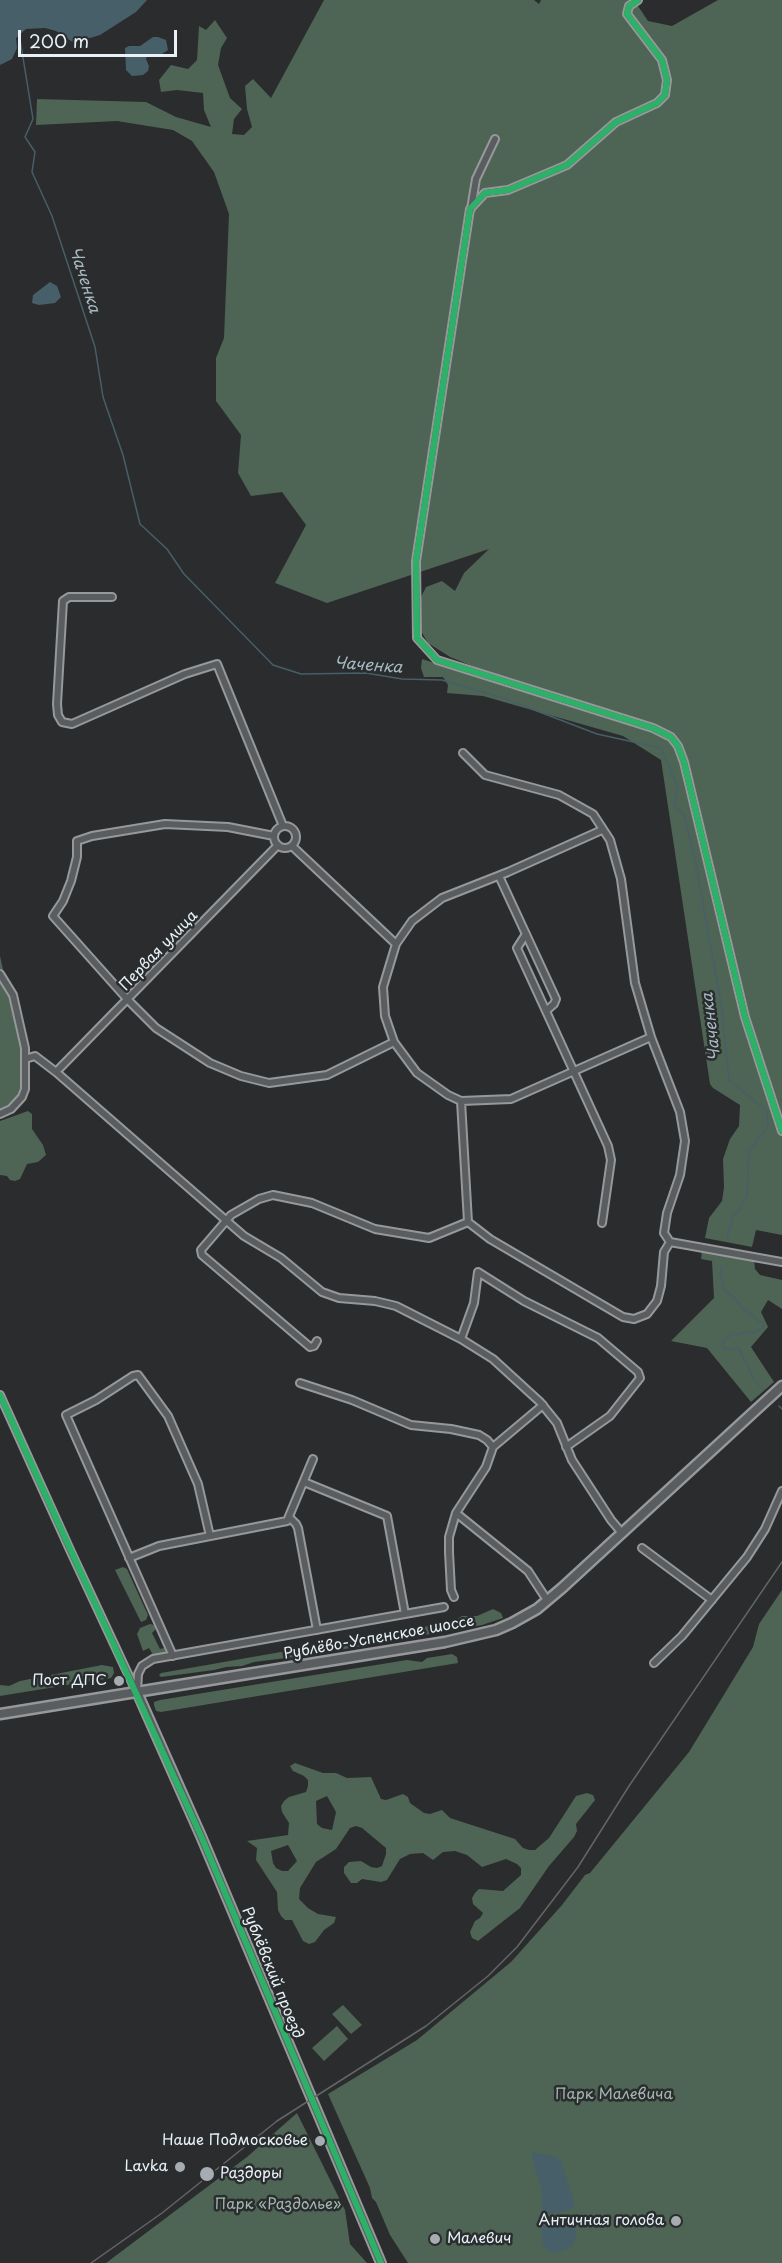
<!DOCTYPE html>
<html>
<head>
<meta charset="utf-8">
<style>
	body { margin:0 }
	#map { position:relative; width:782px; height:2263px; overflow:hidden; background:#2b2c2d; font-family:"Playpen Sans",sans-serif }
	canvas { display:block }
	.scale { position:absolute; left:18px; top:30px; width:159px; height:27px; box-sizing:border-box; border:3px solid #e8f1f8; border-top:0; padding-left:8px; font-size:18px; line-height:21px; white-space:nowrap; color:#e8f1f8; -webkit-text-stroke:4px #2a2d2e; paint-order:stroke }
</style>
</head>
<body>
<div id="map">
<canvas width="782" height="2263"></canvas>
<div class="scale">200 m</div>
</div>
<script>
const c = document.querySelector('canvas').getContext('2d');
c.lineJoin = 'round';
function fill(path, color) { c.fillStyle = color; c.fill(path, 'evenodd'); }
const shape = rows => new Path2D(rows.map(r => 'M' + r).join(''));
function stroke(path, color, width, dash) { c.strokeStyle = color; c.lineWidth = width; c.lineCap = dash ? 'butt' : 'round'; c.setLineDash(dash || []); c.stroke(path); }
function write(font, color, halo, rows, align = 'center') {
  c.font = font + ' "Playpen Sans",sans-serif'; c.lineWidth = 5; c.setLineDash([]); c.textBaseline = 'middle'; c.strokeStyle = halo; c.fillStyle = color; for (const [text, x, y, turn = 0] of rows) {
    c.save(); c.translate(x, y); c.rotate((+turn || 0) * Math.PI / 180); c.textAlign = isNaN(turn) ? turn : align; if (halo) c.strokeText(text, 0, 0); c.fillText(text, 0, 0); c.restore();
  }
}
const green = shape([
	[324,0,534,0,539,4,541,0,634,0,648,21,672,26,718,0,782,0,782,1235,756,1230,752,1247,705,1238,709,1218,722,1201,724,1187,723,1159,730,1139,739,1126,740,1105,713,1088,710,1084,661,760,623,736,483,696,447,693,448,685,443,677,424,677,421,668,422,659,513,689,516,680,489,673,450,657,428,643,421,631,420,599,426,587,442,581,455,591,464,573,489,549,327,603,275,583,306,525,282,492,251,496,238,473,241,435,216,401,216,358,224,338,229,214,214,172,192,141,173,130,117,121,36,125,37,99,146,102,176,117,211,127,204,110,203,93,177,90,161,92,159,80,171,65,188,69,197,60,199,26,206,30,215,20,227,38,221,48,218,65,230,98,242,109,234,119,232,134,244,135,252,127,247,109,245,86,253,79,271,98],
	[0,956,22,1055,20,1089,16,1101,0,1111],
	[28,1111,32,1114,32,1129,43,1145,46,1155,38,1162,27,1164,20,1179,15,1181,10,1180,7,1176,0,1175,0,1121],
	[702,1250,754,1259,755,1269,760,1275,782,1280,782,1309,768,1300,761,1312,768,1327,751,1347,774,1382,751,1402,707,1348,671,1341,714,1298,712,1261,701,1259],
	[123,1567,127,1569,148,1615,146,1620,141,1622,115,1570],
	[782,1590,782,2263,408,2263,390,2235,376,2202,372,2198,370,2188,328,2094,417,2040,511,1962,562,1905,585,1875,590,1873,689,1752,753,1647,759,1624],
	[493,1609,501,1613,503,1618,482,1625,310,1655,254,1662,242,1666,226,1667,214,1670,161,1677,159,1675,161,1673,452,1622,462,1616,477,1616],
	[150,1624,154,1625,156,1629,152,1633,160,1649,164,1648,167,1655,158,1656,157,1654,153,1655,149,1648,143,1651,137,1634,140,1628],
	[452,1654,457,1657,458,1663,161,1712,156,1711,154,1705,154,1702,160,1700,407,1660,422,1662,427,1658],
	[102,1665,113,1667,114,1673,111,1678,0,1696,0,1685,9,1686,20,1681],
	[295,1763,323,1773,336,1773,347,1778,371,1777,381,1799,386,1800,403,1794,408,1797,410,1803,424,1813,430,1814,442,1810,450,1818,515,1839,523,1848,529,1850,535,1850,549,1838,576,1796,587,1793,593,1795,595,1800,576,1824,577,1831,574,1837,549,1866,520,1908,478,1941,472,1938,470,1932,475,1921,480,1918,483,1913,473,1904,472,1898,475,1893,479,1889,503,1891,521,1875,521,1868,517,1864,506,1859,482,1867,467,1855,455,1851,443,1852,433,1860,423,1853,410,1854,400,1859,387,1880,381,1882,362,1879,357,1883,351,1883,344,1873,344,1867,349,1862,361,1861,371,1867,377,1868,382,1866,386,1854,386,1848,362,1828,356,1826,350,1828,336,1849,316,1862,300,1888,299,1899,308,1908,318,1914,336,1917,334,1923,324,1930,315,1942,309,1944,303,1941,292,1920,285,1920,281,1916,278,1910,277,1892,256,1860,257,1848,247,1841,288,1835,289,1823,282,1812,281,1806,284,1801,289,1797,306,1792,308,1786,308,1780,304,1776,293,1771,290,1766],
	[327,1796,336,1812,332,1830,322,1828,317,1824,316,1801],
	[288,1845,297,1861,288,1871,282,1871,276,1868,273,1863,271,1851],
	[343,2005,362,2025,351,2034,332,2014],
	[337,2026,348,2039,324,2061,312,2048],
	[297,2113,345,2210,350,2244,367,2263,106,2263,247,2157]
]);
const water = shape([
	[0,0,147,0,136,12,100,35,74,43,56,31,45,28,26,29,16,38,17,48,12,59,0,65],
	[153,37,158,37,166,40,168,50,162,54,147,56,146,59,149,66,148,71,143,75,132,76,126,70,125,48,129,46,140,46],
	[50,282,57,286,61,297,55,303,39,305,32,303,33,295],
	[532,2152,554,2156,561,2161,573,2197,574,2207,565,2211,542,2215,542,2190,533,2163],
	[575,2214,581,2217,577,2224,576,2236,572,2247,559,2252,551,2253,543,2246,541,2223,547,2218]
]);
const stream = shape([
	[19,33,33,119,25,137,35,152,32,172,52,216,95,347,103,397,123,455,140,524,167,549,184,574,273,665,301,674,366,673,402,679,442,680,503,698,597,734,661,748,678,788,674,806,684,814,696,865,721,1004,729,1080,767,1111,768,1126,749,1151,747,1196,737,1213,733,1215,727,1239],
	[722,1267,720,1274,725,1291,733,1296,744,1310,751,1313,756,1319,763,1323,764,1327,753,1333,744,1332,740,1334,732,1334,723,1341,723,1346,725,1349,739,1349,755,1381,763,1389],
	[779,1406,782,1409]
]);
const minor = shape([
	[638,0,629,6,627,14,662,60,667,80,665,95,657,103,616,122,567,165,508,190,485,193,470,209,416,561,417,638,437,660,653,728,671,737,678,746,684,762,745,1017,782,1131],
	[471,209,476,179,495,139],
	[112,597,69,597,63,601,57,704,58,715,62,722,72,724,185,674,217,664,283,826],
	[463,753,485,775,559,795,593,814,610,840,621,879,635,983,651,1037,680,1112,685,1141,680,1175,667,1213,664,1233,670,1242,782,1262],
	'274 837a11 11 0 1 1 22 0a11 11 0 1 1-22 0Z',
	[602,830,508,872,442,898,412,921,396,944,383,987,385,1016,394,1042,417,1073,448,1095,461,1101,511,1099,651,1037],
	[274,836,228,827,165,824,92,836,77,841,77,857,71,881,63,901,53,916,128,1000,156,1028,210,1063,241,1076,269,1083,327,1075,394,1042],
	[292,846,396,944],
	[499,876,556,999,554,1004,547,1010],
	[526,934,517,948,608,1146,611,1160,602,1223],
	[0,974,13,995,25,1048,25,1059],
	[56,1072,278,845],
	[461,1101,468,1222,490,1239,623,1317,634,1319,647,1314,657,1301,661,1286,664,1252,670,1242],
	[0,1114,11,1109,22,1097,25,1089,25,1059,35,1056,56,1072,244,1236,281,1258,322,1292,339,1298,375,1301,396,1306,461,1339,493,1359,540,1402,557,1423,572,1460,611,1520,622,1533],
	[461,1339,474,1303,478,1272,524,1301,598,1338,638,1372,640,1378,610,1416,566,1447],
	[317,1341,314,1346,310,1347,202,1255,201,1250,231,1215,259,1199,273,1195,312,1203,375,1229,429,1238,468,1222],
	[300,1383,352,1400,411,1425,451,1429,479,1435,487,1440,493,1447],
	[0,1395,71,1552,135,1689],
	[304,1482,387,1516,405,1614],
	[456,1513,528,1571,547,1600],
	[290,1518,296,1524,298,1528,317,1630],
	[642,1548,712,1600],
	[129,1558,159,1546,287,1521,313,1459],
	[454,1597,451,1590,449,1552,449,1537,456,1513,486,1467,493,1447,543,1405],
	[173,1656,66,1415,96,1400,133,1376,138,1375,168,1416,198,1484,210,1536],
	[654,1663,682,1636,747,1557,765,1529,782,1491],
	[137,1692,138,1674,142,1666,153,1659,444,1607]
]);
const tertiary = shape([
	[137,1692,201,1836,381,2263]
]);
const secondary = shape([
	[0,1714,445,1642,496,1630,512,1623,537,1609,562,1588,782,1386]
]);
const rail = shape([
	[91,2263,162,2213,277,2121,426,2026,488,1976,517,1947,578,1867,629,1786,782,1562]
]);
const cycleway = shape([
	[638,0,629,6,627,14,662,60,667,80,665,95,657,103,616,122,567,165,508,190,485,193,470,209,416,561,417,638,437,660,653,728,671,737,678,746,684,762,745,1017,782,1131],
	[0,1395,201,1836,381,2263]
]);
const markers = [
	[119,1681,6,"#a6acb1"],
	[320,2141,6,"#a6acb1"],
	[180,2167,6,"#a6acb1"],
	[207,2174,8,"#a6acb1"],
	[676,2221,6,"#a6acb1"],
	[435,2239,6,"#a6acb1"]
];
const streetNames = [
	["Первая улица",159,951,-46],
	["Рублёво-Успенское шоссе",379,1638,-10],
	["Рублёвский проезд",272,1973,68]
];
const poiNames = [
	["Пост ДПС",107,1681],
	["Наше Подмосковье",308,2141],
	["Lavka",168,2167],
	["Раздоры",220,2174,"left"],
	["Античная голова",664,2221],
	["Малевич",447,2239,"left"]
];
const parkNames = [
	["Парк Малевича",614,2095],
	["Парк «Раздолье»",278,2205]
];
const waterNames = [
	["Чаченка",84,280,72],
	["Чаченка",368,666,4],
	["Чаченка",712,1027,-97]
];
fill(green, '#4e6455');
fill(water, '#475f69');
stroke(stream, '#475f69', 1.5);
stroke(minor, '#96989a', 10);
stroke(tertiary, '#96989a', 12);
stroke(secondary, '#96989a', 13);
stroke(minor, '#5a5d60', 6);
stroke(tertiary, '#5a5d60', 8);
stroke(secondary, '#5a5d60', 8);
stroke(rail, '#636566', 1.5);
stroke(cycleway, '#2db169', 6);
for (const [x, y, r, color] of markers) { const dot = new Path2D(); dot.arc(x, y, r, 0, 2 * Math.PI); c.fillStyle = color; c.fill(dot); stroke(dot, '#2a2d2e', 2); }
write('15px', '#e8f1f8', '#2a2d2e', streetNames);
write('15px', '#e8f1f8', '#2a2d2e', poiNames, 'right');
write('15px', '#a5b6b1', '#2a2d2e', parkNames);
write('italic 16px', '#a9b9c1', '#2a2d2e', waterNames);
</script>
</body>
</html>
